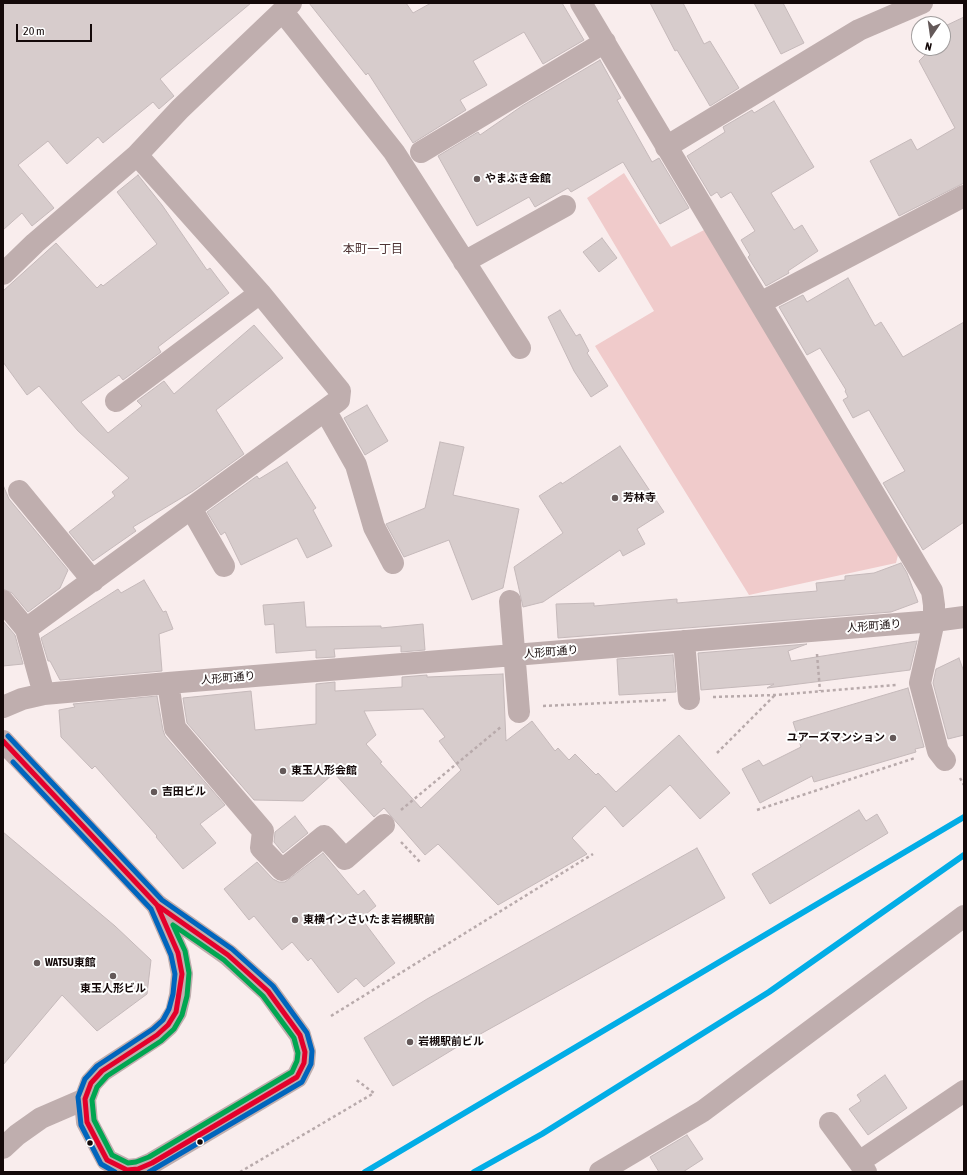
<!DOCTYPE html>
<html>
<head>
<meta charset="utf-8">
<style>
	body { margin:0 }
	#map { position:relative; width:967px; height:1175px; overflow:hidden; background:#f9eded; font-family:"Asap Condensed",sans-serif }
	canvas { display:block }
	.frame { position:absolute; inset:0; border:4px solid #140909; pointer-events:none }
	.north { position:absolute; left:911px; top:16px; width:40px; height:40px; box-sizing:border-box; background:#fff; border:1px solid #a19d9d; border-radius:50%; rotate:193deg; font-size:11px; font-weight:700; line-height:16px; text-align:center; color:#140909 }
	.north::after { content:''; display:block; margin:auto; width:14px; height:18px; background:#645959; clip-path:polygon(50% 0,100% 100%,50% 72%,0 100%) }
	.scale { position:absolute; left:16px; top:24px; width:76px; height:18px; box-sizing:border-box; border:2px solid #140909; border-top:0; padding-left:5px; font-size:12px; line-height:14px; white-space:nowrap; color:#140909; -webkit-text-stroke:3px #fff; paint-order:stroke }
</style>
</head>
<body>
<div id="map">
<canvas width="967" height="1175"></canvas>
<div class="frame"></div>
<div class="north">N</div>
<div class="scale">20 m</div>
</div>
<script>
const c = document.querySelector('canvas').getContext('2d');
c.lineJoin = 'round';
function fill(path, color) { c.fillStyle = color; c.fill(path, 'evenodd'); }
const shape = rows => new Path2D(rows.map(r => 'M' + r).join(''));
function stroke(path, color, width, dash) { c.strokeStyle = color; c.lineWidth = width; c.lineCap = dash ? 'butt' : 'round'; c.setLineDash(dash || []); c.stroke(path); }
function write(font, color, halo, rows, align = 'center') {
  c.font = font + ' "Asap Condensed","Noto Sans JP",sans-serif'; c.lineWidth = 4; c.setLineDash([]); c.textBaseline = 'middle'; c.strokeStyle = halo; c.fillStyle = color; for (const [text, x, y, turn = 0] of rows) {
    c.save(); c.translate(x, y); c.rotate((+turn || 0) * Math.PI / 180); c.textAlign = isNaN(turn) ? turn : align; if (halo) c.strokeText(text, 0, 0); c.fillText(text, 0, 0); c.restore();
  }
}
const green = shape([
	[624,173,671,247,708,228,899,551,896,563,749,595,595,346,654,311,587,198]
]);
const building = shape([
	[3,3,251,3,160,79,174,96,159,109,153,102,103,143,98,137,67,164,48,141,18,165,54,208,32,226,22,213,3,230,3,3],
	[309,3,406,3,413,13,431,3,562,3,584,40,543,64,524,32,473,61,487,85,460,100,466,110,413,143,368,73,366,75,309,3],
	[650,3,683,3,704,44,710,41,739,88,710,106,677,50,675,51,650,3],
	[754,3,783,3,804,43,781,54,754,3],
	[964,17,964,183,899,216,870,161,911,139,917,150,955,128,919,61,926,54,922,48,943,48,943,27,964,17],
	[600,60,621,98,617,100,652,162,659,158,689,208,660,224,623,162,571,192,568,188,535,207,529,197,477,226,438,156,478,132,480,135,522,106,600,60],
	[774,101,814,167,771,193,794,230,802,225,818,251,788,271,789,273,766,286,748,257,750,255,741,240,755,231,731,192,721,198,717,192,711,196,687,156,725,132,723,127,752,110,754,113,774,101],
	[138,175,162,205,207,270,210,268,229,293,158,347,161,352,123,380,119,375,81,402,108,433,142,406,137,401,164,381,174,394,254,325,283,358,216,410,244,454,193,491,133,527,136,531,93,561,69,532,115,496,112,492,129,478,78,431,39,386,27,395,3,362,3,291,56,243,97,288,101,284,103,286,157,244,117,192,138,175],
	[602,238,617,258,599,272,583,252,602,238],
	[848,278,875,326,881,322,903,357,964,322,964,522,923,550,883,483,905,471,869,410,853,418,843,400,848,397,845,391,846,390,820,348,807,355,779,307,803,295,807,302,848,278],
	[560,310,576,336,580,334,589,351,587,353,608,386,591,397,574,371,548,317,560,310],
	[367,405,388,441,365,455,344,418,367,405],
	[440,442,464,447,453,495,519,509,503,588,472,600,449,540,404,557,386,524,425,508,440,442],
	[620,446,664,512,637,529,645,544,623,556,620,550,543,602,523,607,514,567,563,533,539,496,561,482,562,484,620,446],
	[287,462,316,508,313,510,332,546,307,558,297,538,241,565,225,532,221,535,207,512,257,476,259,479,287,462],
	[3,485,9,499,68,570,60,588,28,612,12,593,3,589,3,485],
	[901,563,907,573,918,602,891,612,558,638,556,604,594,603,594,606,677,599,677,603,817,591,816,583,845,580,845,576,874,573,901,563],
	[144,580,163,612,166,611,173,629,159,634,162,671,60,680,50,661,48,661,41,638,118,589,121,593,144,580],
	[304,602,306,627,381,626,381,628,423,624,425,650,401,652,401,646,334,649,335,657,316,658,316,650,276,653,274,624,265,625,263,605,304,602],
	[3,621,15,635,23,664,3,666,3,621],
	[917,641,910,670,767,688,774,684,701,690,698,653,807,644,788,651,791,661,917,641],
	[673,655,676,692,619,695,617,659,673,655],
	[959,658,964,672,964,735,948,739,933,683,936,669,959,658],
	[503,674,506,741,532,721,555,751,558,748,569,760,575,754,596,775,598,773,616,792,679,735,730,793,700,819,670,785,623,827,605,806,572,838,587,854,498,905,438,844,425,855,384,808,374,817,334,773,303,801,254,800,187,723,183,698,251,691,255,730,316,724,316,684,335,682,335,691,402,687,402,677,427,675,427,677,503,674],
	[423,709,445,737,439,741,461,770,421,808,380,763,382,762,366,744,376,735,364,711,423,709],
	[908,688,924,747,915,749,916,752,814,782,812,776,760,803,742,769,759,760,763,766,801,747,793,722,908,688],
	[157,696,163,730,165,736,225,805,200,824,216,843,183,869,156,837,157,836,95,766,92,769,61,737,59,710,75,707,73,704,157,696],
	[859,810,866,821,877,814,888,833,770,904,752,874,859,810],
	[295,816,308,833,283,853,274,842,275,832,295,816],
	[3,832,115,926,151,960,147,994,97,1031,62,995,3,1065,3,832],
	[697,848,725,898,457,1047,393,1086,364,1038,427,999,697,848],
	[323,853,358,895,364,890,376,906,361,918,395,963,364,987,356,978,338,993,311,958,308,961,292,942,282,950,254,916,249,920,224,889,257,862,273,879,279,882,285,882,323,853],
	[885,1075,907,1108,868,1135,849,1109,861,1101,857,1095,885,1075],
	[687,1135,703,1159,683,1172,659,1172,650,1157,687,1135]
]);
const path = shape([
	[817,654,820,691],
	[713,697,775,695,897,685],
	[543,706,666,700],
	[717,753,775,695],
	[960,778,964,785],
	[401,810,502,726],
	[757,810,915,758],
	[401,842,420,862],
	[331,1016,593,854],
	[240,1172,374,1093,355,1079]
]);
const minor = shape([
	[581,3,932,591,934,605,934,621,920,683,938,751,945,760],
	[283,12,394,152,520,348],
	[666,147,859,30,922,3],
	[421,152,605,42],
	[464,262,565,206],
	[3,274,35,243,137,155,180,109,291,3],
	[760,303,964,196],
	[116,401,260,293],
	[325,410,356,465,374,527,393,563],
	[19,491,93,581],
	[191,508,224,566],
	[3,601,26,629,44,694],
	[510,601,519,712],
	[26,629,339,400,340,391,260,293,137,155],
	[684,641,689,699],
	[168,683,175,728,263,831,261,848,282,870,324,836,345,859,384,825],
	[3,707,22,699,44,694,168,683,934,621,964,617],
	[157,905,228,955,268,991,300,1035,305,1052,304,1063,297,1077,152,1163,138,1169,127,1170,107,1160,87,1122,85,1099,91,1083,102,1071,157,1035,168,1025,176,1012,180,995,182,974,178,953,157,905],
	[830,1123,859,1162],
	[3,1148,17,1135,41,1118,85,1099],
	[600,1172,703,1111,964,916],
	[866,1172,859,1162,964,1091]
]);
const major = shape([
	[3,741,157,905]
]);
const bus1 = shape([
	[3,741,157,905,18,757,3,741],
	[157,905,228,955,268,991,300,1035,305,1052,304,1063,297,1077,152,1163,138,1169,127,1170,107,1160,87,1122,85,1099,91,1083,102,1071,157,1035,168,1025,176,1012,182,974,178,953,157,905]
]);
const bus2 = shape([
	[173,925,224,960,263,996,294,1038,298,1053,297,1061,292,1072,149,1157,136,1162,128,1163,112,1155,94,1120,92,1100,97,1087,107,1076,161,1041,174,1029,182,1015,187,996,189,973,185,951,173,925]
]);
const bus3 = shape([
	[8,736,162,900,232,949,273,986,307,1033,312,1051,311,1064,302,1082,149,1172],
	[13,762,151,909,171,955,175,974,173,994,169,1009,163,1020,153,1029,97,1066,85,1079,78,1097,81,1125,101,1164,115,1172]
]);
const rail1 = shape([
	[365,1172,964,817],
	[474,1172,542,1134,769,992,964,855]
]);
const markers = [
	[477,179,4,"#645959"],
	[615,498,4,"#645959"],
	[893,738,4,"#645959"],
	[283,771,4,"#645959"],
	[154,792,4,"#645959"],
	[295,920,4,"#645959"],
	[37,963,4,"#645959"],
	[113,976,4,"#645959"],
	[410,1042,4,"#645959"],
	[200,1142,3.5,"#140909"],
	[90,1143,3.5,"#140909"]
];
const poiNames = [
	["やまぶき会館",485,179],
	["芳林寺",623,498],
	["ユアーズマンション",885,738,"right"],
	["東玉人形会館",291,771],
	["吉田ビル",162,792],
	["東横インさいたま岩槻駅前",303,920],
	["WATSU東館",45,963],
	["東玉人形ビル",113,989,"center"],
	["岩槻駅前ビル",418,1042]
];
const streetNames = [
	["人形町通り",874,626,-5],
	["人形町通り",551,652,-5],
	["人形町通り",228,678,-5]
];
const neighbourhoodNames = [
	["本町一丁目",373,249]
];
fill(green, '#f0cbcb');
fill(building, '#d7cccc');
stroke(building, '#c5b9ba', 1);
stroke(path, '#b8aaab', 2.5, [3, 3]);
stroke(minor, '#bfaeae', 22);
stroke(major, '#c2aeaf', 22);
stroke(bus1, '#e4002b', 5);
stroke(bus2, '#00a651', 5);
stroke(bus3, '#0065bd', 5);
stroke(rail1, '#02ade6', 6);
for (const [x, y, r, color] of markers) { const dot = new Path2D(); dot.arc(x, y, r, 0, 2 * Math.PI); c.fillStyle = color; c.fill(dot); stroke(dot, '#fff', 1.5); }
write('bold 11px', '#140909', '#fff', poiNames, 'left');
write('11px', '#140909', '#fff', streetNames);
write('12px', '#4f3435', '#fff', neighbourhoodNames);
</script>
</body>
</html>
